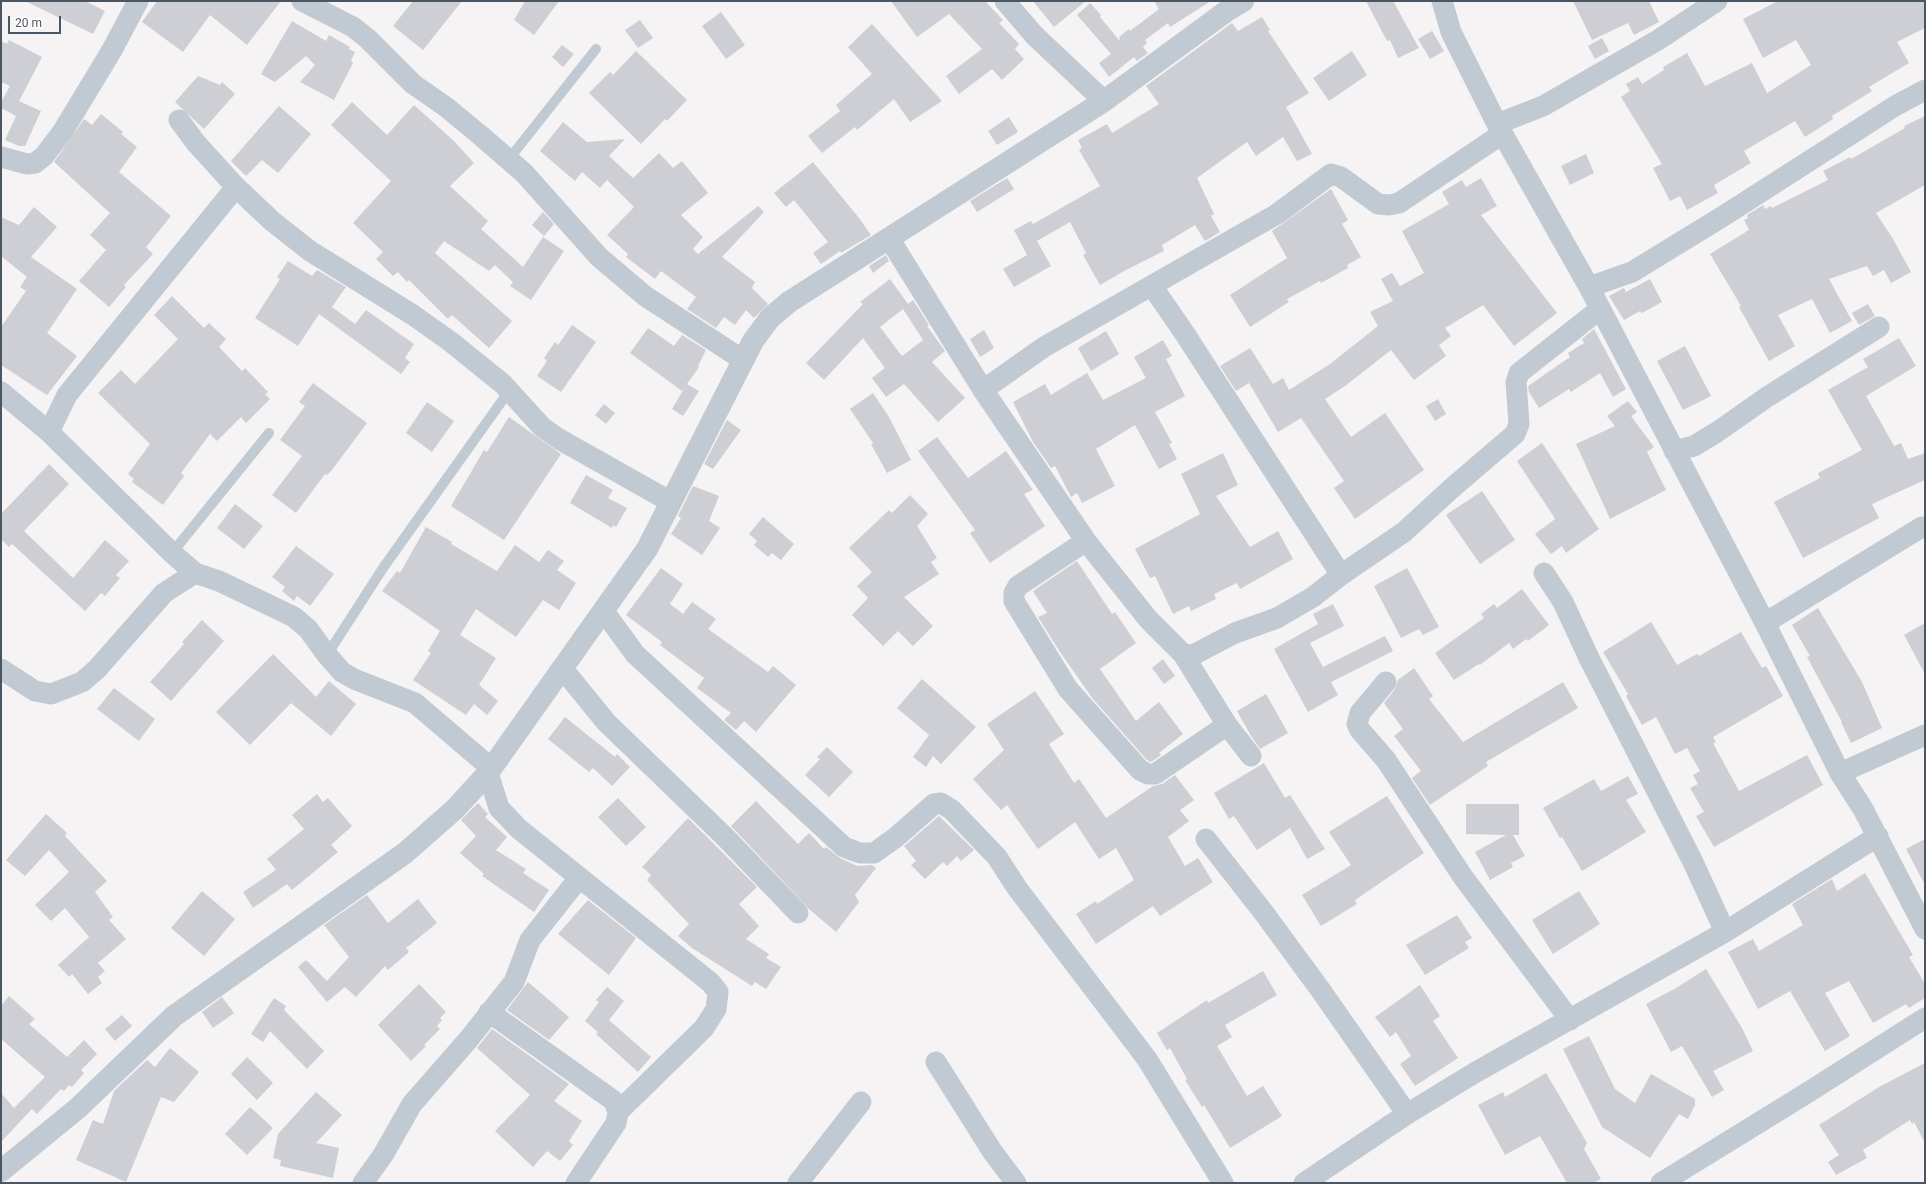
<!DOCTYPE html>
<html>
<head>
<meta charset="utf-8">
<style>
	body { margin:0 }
	#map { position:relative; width:1926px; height:1184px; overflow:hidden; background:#f5f3f3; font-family:Roboto,sans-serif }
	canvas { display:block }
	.frame { position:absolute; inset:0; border:2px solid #4a5661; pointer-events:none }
	.scale { position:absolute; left:8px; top:16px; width:53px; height:18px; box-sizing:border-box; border:2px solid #4a5661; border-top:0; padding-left:5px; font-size:12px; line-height:14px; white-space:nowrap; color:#4a5661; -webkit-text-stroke:3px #fff; paint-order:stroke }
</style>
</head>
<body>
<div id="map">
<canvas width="1926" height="1184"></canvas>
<div class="frame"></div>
<div class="scale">20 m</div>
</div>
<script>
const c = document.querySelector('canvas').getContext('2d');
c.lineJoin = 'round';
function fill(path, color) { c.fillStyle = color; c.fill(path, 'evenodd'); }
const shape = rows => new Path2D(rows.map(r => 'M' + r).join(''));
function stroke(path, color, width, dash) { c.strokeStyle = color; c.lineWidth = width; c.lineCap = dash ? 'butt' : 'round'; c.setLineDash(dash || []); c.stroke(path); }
const building = shape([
	[25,1,85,1,105,11,93,34],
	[157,1,281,1,247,45,210,15,183,52,142,22],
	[413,1,462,1,423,50,393,26],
	[525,1,559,1,534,35,514,20],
	[891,1,985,1,1003,20,999,23,1019,44,1015,49,1024,59,1002,80,992,69,959,94,946,76,982,49,949,14,917,37],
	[1033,1,1086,1,1054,27],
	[1154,1,1211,1,1170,27,1168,23,1145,40,1147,43,1143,47,1148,53,1137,61,1134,57,1109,77,1099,63,1111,54,1077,15,1090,3,1101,15,1100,17,1119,40,1120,39,1119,37,1129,29,1130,31,1159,9],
	[1366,1,1393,1,1419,48,1398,58,1390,40,1387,41],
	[1573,1,1649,1,1659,22,1634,35,1628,23,1592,40],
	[1778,1,1925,1,1925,28,1897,42,1909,63,1869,87,1872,91,1832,116,1833,119,1805,137,1795,121,1744,151,1751,163,1714,185,1718,193,1687,210,1680,196,1670,201,1653,168,1662,164,1621,97,1630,91,1626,84,1638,77,1642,84,1664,70,1663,67,1687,53,1705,86,1752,63,1767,93,1811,65,1796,40,1763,58,1743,19],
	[721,12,745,45,726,59,702,26],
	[1262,17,1270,30,1268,31,1309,93,1286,107,1312,154,1297,161,1283,137,1256,156,1247,142,1197,178,1214,214,1211,216,1220,232,1205,241,1195,225,1162,245,1164,251,1126,270,1100,285,1083,255,1086,253,1070,222,1037,241,1051,266,1014,287,1003,269,1027,255,1014,230,1031,221,1033,224,1100,186,1079,150,1082,148,1078,140,1107,124,1112,133,1159,104,1146,86,1232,23,1238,31],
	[640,20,653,38,638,48,625,30],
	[292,21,326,41,329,35,350,47,349,49,355,52,351,61,353,63,334,100,300,82,315,65,306,56,275,82,261,74],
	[872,24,942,101,910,122,894,99,857,130,855,127,822,153,808,136,840,111,836,105,872,74,848,47],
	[1432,31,1444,51,1430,59,1418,39],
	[1602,38,1609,51,1595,59,1588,46],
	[9,40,42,57,19,101,41,111,25,146,19,146,5,140,16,116,1,108,1,102,10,86,1,82,1,41,7,44],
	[562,45,574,54,563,67,552,57],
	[636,51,687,100,667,121,665,119,641,144,589,93,610,72,613,75],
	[1352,51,1367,75,1329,101,1313,78],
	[198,76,220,85,222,82,235,94,204,129,175,102],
	[352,102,387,135,414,105,454,141,474,163,450,186,488,221,481,229,523,267,543,237,564,251,531,300,510,286,513,282,495,265,489,271,444,241,435,253,512,321,489,348,452,315,448,319,409,280,407,282,398,272,393,276,376,259,383,252,353,223,391,181,331,125],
	[279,106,311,134,278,173,262,160,246,176,231,161],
	[101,114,123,132,121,134,137,147,119,172,171,216,146,247,153,254,124,285,126,287,109,307,79,281,106,250,90,235,110,213,54,162,84,119,92,125],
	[1925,116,1925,185,1876,213,1893,239,1911,272,1891,283,1884,270,1873,276,1867,266,1829,279,1852,321,1830,333,1812,299,1778,315,1795,346,1769,361,1739,307,1741,306,1710,254,1749,230,1744,220,1748,218,1747,215,1763,205,1765,209,1771,206,1772,208,1828,180,1823,171,1850,157,1851,159,1905,128,1904,126],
	[1009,117,1018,132,997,145,988,131],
	[563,122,587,142,625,139,609,156,633,178,659,153,673,168,682,161,708,193,681,215,703,237,693,249,698,254,758,206,764,212,722,257,755,282,752,288,768,304,754,318,746,310,735,325,724,317,716,328,687,309,696,297,661,271,655,279,626,257,628,254,607,235,634,207,607,180,600,188,582,172,575,181,540,151],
	[1586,154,1594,173,1570,185,1561,166],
	[813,162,859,218,871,235,841,253,840,251,821,264,813,253,828,242,794,200,786,207,774,193],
	[1007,178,1014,189,977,212,970,201],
	[1481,178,1497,206,1481,215,1557,313,1514,346,1483,305,1445,328,1451,336,1439,345,1446,356,1414,380,1391,350,1345,386,1325,399,1351,437,1385,413,1424,470,1355,519,1334,488,1344,481,1301,418,1278,432,1249,383,1236,391,1220,366,1250,348,1273,384,1283,378,1289,390,1330,364,1378,326,1370,312,1393,301,1381,279,1392,273,1400,286,1424,273,1402,231,1449,204,1442,192,1462,180,1466,187],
	[1331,189,1348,220,1342,224,1361,257,1347,265,1348,268,1321,283,1320,281,1287,299,1289,302,1250,327,1230,295,1287,258,1272,231],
	[34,207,57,227,31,257,77,289,47,333,77,356,47,395,1,365,1,327,26,291,20,287,27,277,1,256,1,217,19,225],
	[543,212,554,224,544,236,532,225],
	[886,255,889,261,873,273,869,266],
	[288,261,312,276,317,270,346,287,332,307,355,324,366,310,414,344,405,358,410,362,401,374,319,314,298,346,255,318,280,279,277,277],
	[890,279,908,304,913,300,929,325,927,326,945,351,932,362,965,398,938,422,904,384,886,397,872,378,885,368,863,338,824,380,806,363,863,304,860,302],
	[903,309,923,340,902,356,880,327],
	[1650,279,1662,302,1642,313,1640,311,1624,320,1609,296,1624,288,1626,292],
	[172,296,204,328,209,323,226,339,219,347,242,371,245,368,268,392,265,394,270,399,246,423,241,417,217,441,210,434,181,473,184,476,163,505,132,482,134,479,128,474,150,444,98,393,121,370,135,384,178,339,154,315],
	[1868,304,1875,316,1859,325,1852,313],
	[572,325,596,342,561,392,537,376,547,361,544,358,555,342,558,345],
	[648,328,674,346,682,335,706,350,698,366,699,367,687,384,699,391,683,416,672,409,685,387,682,391,630,353],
	[1594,329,1626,389,1613,397,1600,373,1571,392,1569,389,1539,408,1529,392,1528,386,1570,357,1568,353,1584,343,1582,339],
	[984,330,994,348,980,357,970,339],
	[1106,331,1119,354,1091,371,1078,348],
	[1899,338,1916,366,1866,396,1894,446,1901,443,1908,459,1925,453,1925,480,1872,504,1879,518,1803,558,1774,502,1820,478,1818,473,1862,450,1828,390,1868,367,1863,359],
	[1163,340,1172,356,1166,359,1185,396,1155,412,1172,443,1169,444,1177,459,1159,469,1135,425,1096,449,1115,486,1082,503,1077,493,1071,497,1055,466,1051,468,1033,442,1013,402,1045,384,1051,395,1087,373,1103,400,1146,378,1134,357],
	[1685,346,1711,396,1683,410,1657,361],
	[313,383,367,423,332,470,327,475,325,474,296,513,272,495,302,456,280,440,305,406,299,402],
	[873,393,889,417,911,460,887,473,871,444,873,443,850,409],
	[1438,399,1446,414,1435,421,1426,406],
	[1628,401,1637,412,1631,416,1654,447,1647,452,1666,490,1610,519,1576,444,1615,426,1607,416],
	[427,402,454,421,432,452,406,433],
	[604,404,615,413,606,424,595,415],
	[509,417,561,454,504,540,451,506,484,450,487,452],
	[727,420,741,430,713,469,704,464],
	[937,437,968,478,1006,451,1033,490,1024,494,1045,526,990,563,970,533,975,530,918,451],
	[1542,443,1599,529,1566,553,1562,546,1551,554,1535,534,1555,519,1554,517,1517,461],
	[1223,453,1238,485,1216,496,1250,547,1278,531,1293,559,1240,589,1237,583,1214,594,1216,599,1191,611,1189,606,1173,614,1155,576,1150,578,1135,549,1200,514,1181,474],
	[49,464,69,484,24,531,73,578,105,540,129,561,116,575,120,578,105,596,101,593,85,611,12,544,9,547,1,539,1,514],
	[586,475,613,490,608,498,627,508,616,527,613,525,612,528,570,503],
	[693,486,719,496,709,521,720,528,702,555,671,534,681,518,678,516],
	[1482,491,1515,540,1480,564,1446,515],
	[910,495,928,514,917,526,937,558,931,562,939,574,904,597,933,626,913,646,898,631,883,646,852,615,868,598,857,586,872,572,849,548,889,510,892,513],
	[235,504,263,526,244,549,217,528],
	[763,517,794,544,781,560,772,553,768,557,754,545,757,541,749,534],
	[426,527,452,542,451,544,497,571,515,545,539,562,548,550,564,561,557,570,576,583,559,610,543,600,516,637,476,609,460,635,496,658,479,685,498,701,487,715,474,704,466,715,413,680,431,653,428,651,440,631,382,591,397,571,400,573],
	[296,546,334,574,310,606,297,596,294,601,282,591,285,587,272,577],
	[1077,561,1112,614,1115,612,1136,643,1100,669,1136,721,1159,702,1183,734,1159,753,1161,755,1151,762,1147,760,1093,699,1060,652,1038,617,1047,613,1033,591],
	[661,568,683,584,670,604,683,614,692,602,716,619,708,629,768,672,773,666,796,685,756,732,744,721,736,730,724,720,731,713,697,688,704,678,660,645,662,642,626,615],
	[1407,568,1439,627,1423,635,1419,629,1401,638,1374,586],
	[1522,589,1549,625,1528,641,1526,639,1513,649,1509,643,1480,665,1479,664,1454,680,1435,653,1484,618,1481,614,1494,604,1497,608],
	[1333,604,1344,626,1310,643,1323,667,1385,636,1393,651,1331,682,1338,695,1308,712,1274,649,1318,624,1313,614],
	[1818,608,1862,682,1882,728,1851,743,1841,722,1842,722,1807,657,1810,656,1792,625],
	[202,620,224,641,171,701,150,682,184,644,182,642],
	[1651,622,1677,665,1697,654,1699,656,1741,632,1762,668,1766,666,1783,696,1713,737,1716,742,1713,743,1739,791,1807,755,1823,785,1714,847,1696,816,1704,812,1690,788,1698,784,1693,775,1700,771,1687,748,1675,754,1656,717,1642,725,1626,696,1628,694,1603,652],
	[1925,623,1925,674,1904,635],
	[273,654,316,697,329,681,356,704,331,736,291,703,250,745,216,712],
	[1163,659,1175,676,1164,684,1152,668],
	[1414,668,1433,696,1429,699,1463,742,1563,682,1578,708,1486,762,1488,766,1430,805,1412,778,1421,771,1394,736,1403,729,1384,703,1395,689,1398,680],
	[922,679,976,727,941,764,933,756,926,767,913,757,929,735,897,708],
	[114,688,155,719,139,741,97,709],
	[1035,691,1064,734,1049,744,1074,783,1079,779,1106,818,1153,786,1162,784,1175,775,1194,800,1180,810,1189,821,1168,837,1185,866,1198,858,1213,882,1160,916,1153,906,1096,944,1076,914,1096,901,1097,904,1134,880,1116,848,1099,859,1075,822,1038,849,1007,805,1001,810,973,779,1004,750,987,724],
	[1266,694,1288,733,1260,749,1251,736,1237,711],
	[565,717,615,757,617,754,630,767,612,786,593,768,589,772,548,739],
	[827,747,853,772,829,797,805,775,820,759,817,757],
	[1264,763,1285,798,1290,795,1325,849,1307,859,1290,828,1257,850,1234,816,1229,819,1214,793],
	[1628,776,1638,794,1626,800,1646,832,1582,871,1562,837,1560,838,1543,808,1594,779,1601,791],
	[317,794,323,802,328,798,352,826,331,845,338,852,292,890,287,884,253,908,243,892,276,870,267,859,304,829,292,815],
	[1387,796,1424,853,1355,900,1357,904,1321,926,1302,895,1351,865,1329,832],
	[618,798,646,827,626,846,598,817],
	[756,801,798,844,809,833,824,849,826,847,840,858,857,866,872,865,876,868,855,895,859,902,836,932,809,909,731,826],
	[478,803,488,814,485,817,507,837,496,850,526,869,523,873,549,890,534,912,482,876,484,874,460,853,476,836,461,820],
	[1466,804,1519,804,1519,835,1513,835,1525,856,1511,863,1513,867,1490,880,1475,852,1506,835,1466,834],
	[46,814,67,833,65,836,107,881,95,892,113,917,109,920,126,939,98,963,105,971,98,977,102,983,88,994,72,974,69,977,58,965,89,937,65,908,51,921,35,905,69,872,49,850,25,876,6,860],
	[939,816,974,850,961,861,957,856,947,866,943,862,925,879,911,865,916,861,904,846],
	[688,818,757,887,739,904,759,926,746,939,769,954,766,958,781,967,766,989,755,982,752,986,692,948,678,936,689,924,647,880,651,875,642,867],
	[1925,839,1925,885,1906,849],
	[1865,873,1913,955,1909,957,1925,984,1925,998,1909,1008,1906,1004,1873,1023,1849,981,1825,993,1850,1036,1825,1051,1790,991,1758,1009,1728,952,1753,939,1759,951,1803,925,1792,904,1832,879,1837,891],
	[202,891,235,919,204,956,171,928],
	[1579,891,1600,924,1553,954,1532,920],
	[367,895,388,923,418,899,437,923,406,948,409,952,388,970,385,966,356,997,345,987,327,1002,298,967,306,960,327,981,349,957,324,925],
	[588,900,636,938,609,975,558,934],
	[1457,915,1472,938,1465,942,1469,948,1425,975,1406,945],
	[1706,969,1742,1028,1753,1051,1713,1071,1724,1090,1712,1097,1682,1046,1671,1052,1646,1004,1676,988],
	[1263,971,1277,995,1225,1025,1232,1037,1217,1046,1247,1096,1263,1086,1282,1116,1230,1148,1204,1105,1202,1107,1185,1080,1187,1079,1170,1048,1167,1050,1157,1033,1207,1000,1208,1003],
	[528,982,569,1017,549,1040,507,1010],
	[419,984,446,1012,440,1018,442,1020,437,1026,440,1029,424,1045,426,1046,411,1061,378,1025],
	[1420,985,1440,1016,1433,1021,1458,1058,1415,1086,1400,1064,1411,1056,1396,1032,1390,1037,1375,1017],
	[607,987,624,1001,609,1020,651,1057,638,1072,596,1034,598,1032,585,1021,599,1002,596,1000],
	[9,996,35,1019,29,1024,67,1057,84,1040,97,1054,81,1070,84,1073,72,1087,69,1085,64,1091,61,1089,37,1114,32,1109,1,1142,1,1093,14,1108,45,1077,1,1039,1,1006],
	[222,997,234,1013,213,1028,202,1012],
	[274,998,286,1006,284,1010,324,1051,307,1069,270,1031,263,1042,251,1034],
	[122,1015,132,1026,115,1041,105,1029],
	[492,1029,569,1084,554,1101,582,1121,569,1141,573,1145,560,1161,547,1151,533,1167,495,1131,530,1095,477,1048],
	[1589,1036,1615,1089,1635,1103,1651,1074,1695,1099,1695,1105,1688,1119,1679,1114,1650,1158,1602,1127,1563,1049],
	[170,1048,199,1072,174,1102,161,1097,126,1182,76,1160,93,1120,103,1124,114,1091,147,1060,155,1067],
	[247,1057,273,1083,257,1100,231,1074],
	[1925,1063,1925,1143,1914,1122,1912,1124,1910,1120,1863,1150,1867,1158,1836,1175,1828,1162,1839,1155,1819,1125,1879,1087],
	[1546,1073,1587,1143,1584,1149,1601,1179,1593,1183,1567,1183,1540,1136,1505,1155,1478,1105,1503,1092,1505,1097],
	[316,1092,342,1115,316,1143,339,1148,333,1178,280,1166,281,1160,273,1158,278,1134],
	[250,1107,273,1128,247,1155,225,1134]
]);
const service = shape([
	[509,159,596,49],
	[172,553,269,433],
	[327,655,383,568,509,391]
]);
const minor = shape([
	[302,1,353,27,367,38,413,84,446,107,480,135,524,173,599,257,645,296,743,360],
	[1005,1,1034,35,1104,101],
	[1442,1,1451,32,1497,124,1589,287,1765,623,1840,773,1863,809,1925,929],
	[179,120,196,143,236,187,272,221,310,251,413,315,451,342,503,384,542,427,559,439,671,502],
	[1497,124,1543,106,1658,40,1717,1],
	[1,157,27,164,35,163,44,156,63,131,112,50,138,1],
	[889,238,983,390,1086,541,1148,619,1183,654,1227,725,1251,756],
	[1152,286,1185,334,1341,575],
	[1589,287,1632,272,1725,215,1895,106,1925,90],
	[983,390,1044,347,1277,214,1331,174,1341,177,1378,204,1389,205,1399,203,1502,134],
	[1,392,49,432,172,553,195,573,219,581,294,617,308,629,327,655,342,672,354,679,415,703,491,768],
	[49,432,67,395,236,187],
	[1674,451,1694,446,1717,432,1767,397,1879,327],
	[1086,541,1018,586,1014,593,1014,601,1068,689,1140,770,1148,774,1155,774,1227,725],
	[1544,573,1563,602,1589,658,1693,862,1725,932],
	[603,610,635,654,844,847,860,853,874,853,895,838,934,804,941,803,952,810,997,857,1017,888,1147,1059,1223,1183],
	[1765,623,1922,527],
	[1183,654,1193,655,1235,633,1277,618,1313,597,1341,575,1404,532,1452,488,1515,434,1519,424,1516,382,1519,373,1600,309],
	[562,668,606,722,726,838,798,913],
	[1,669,35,691,51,694,82,682,97,669,164,593,195,573],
	[1386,682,1360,713,1357,724,1360,730,1386,760,1463,877,1570,1020],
	[488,773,499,808,519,829,711,983,718,992,716,1009,704,1028,618,1112],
	[1840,773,1925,735],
	[1206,839,1264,913,1322,992,1407,1114],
	[489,1012,614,1101,618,1112,616,1123,576,1183],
	[936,1062,992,1151,1016,1183],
	[363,1183,383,1155,412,1104,468,1040,514,982,530,940,579,878],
	[798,1183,861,1102],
	[1304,1183,1407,1114,1476,1072,1725,932,1878,836],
	[1661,1183,1807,1093,1925,1018]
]);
const tertiary = shape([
	[1,1171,78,1108,174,1016,405,853,455,809,488,773,647,549,753,341,770,318,789,302,1104,101,1228,10,1243,1]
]);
fill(building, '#cdcfd5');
stroke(service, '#c1cad2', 10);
stroke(minor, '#c1cad2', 21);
stroke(tertiary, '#c1cad2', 22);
</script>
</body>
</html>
